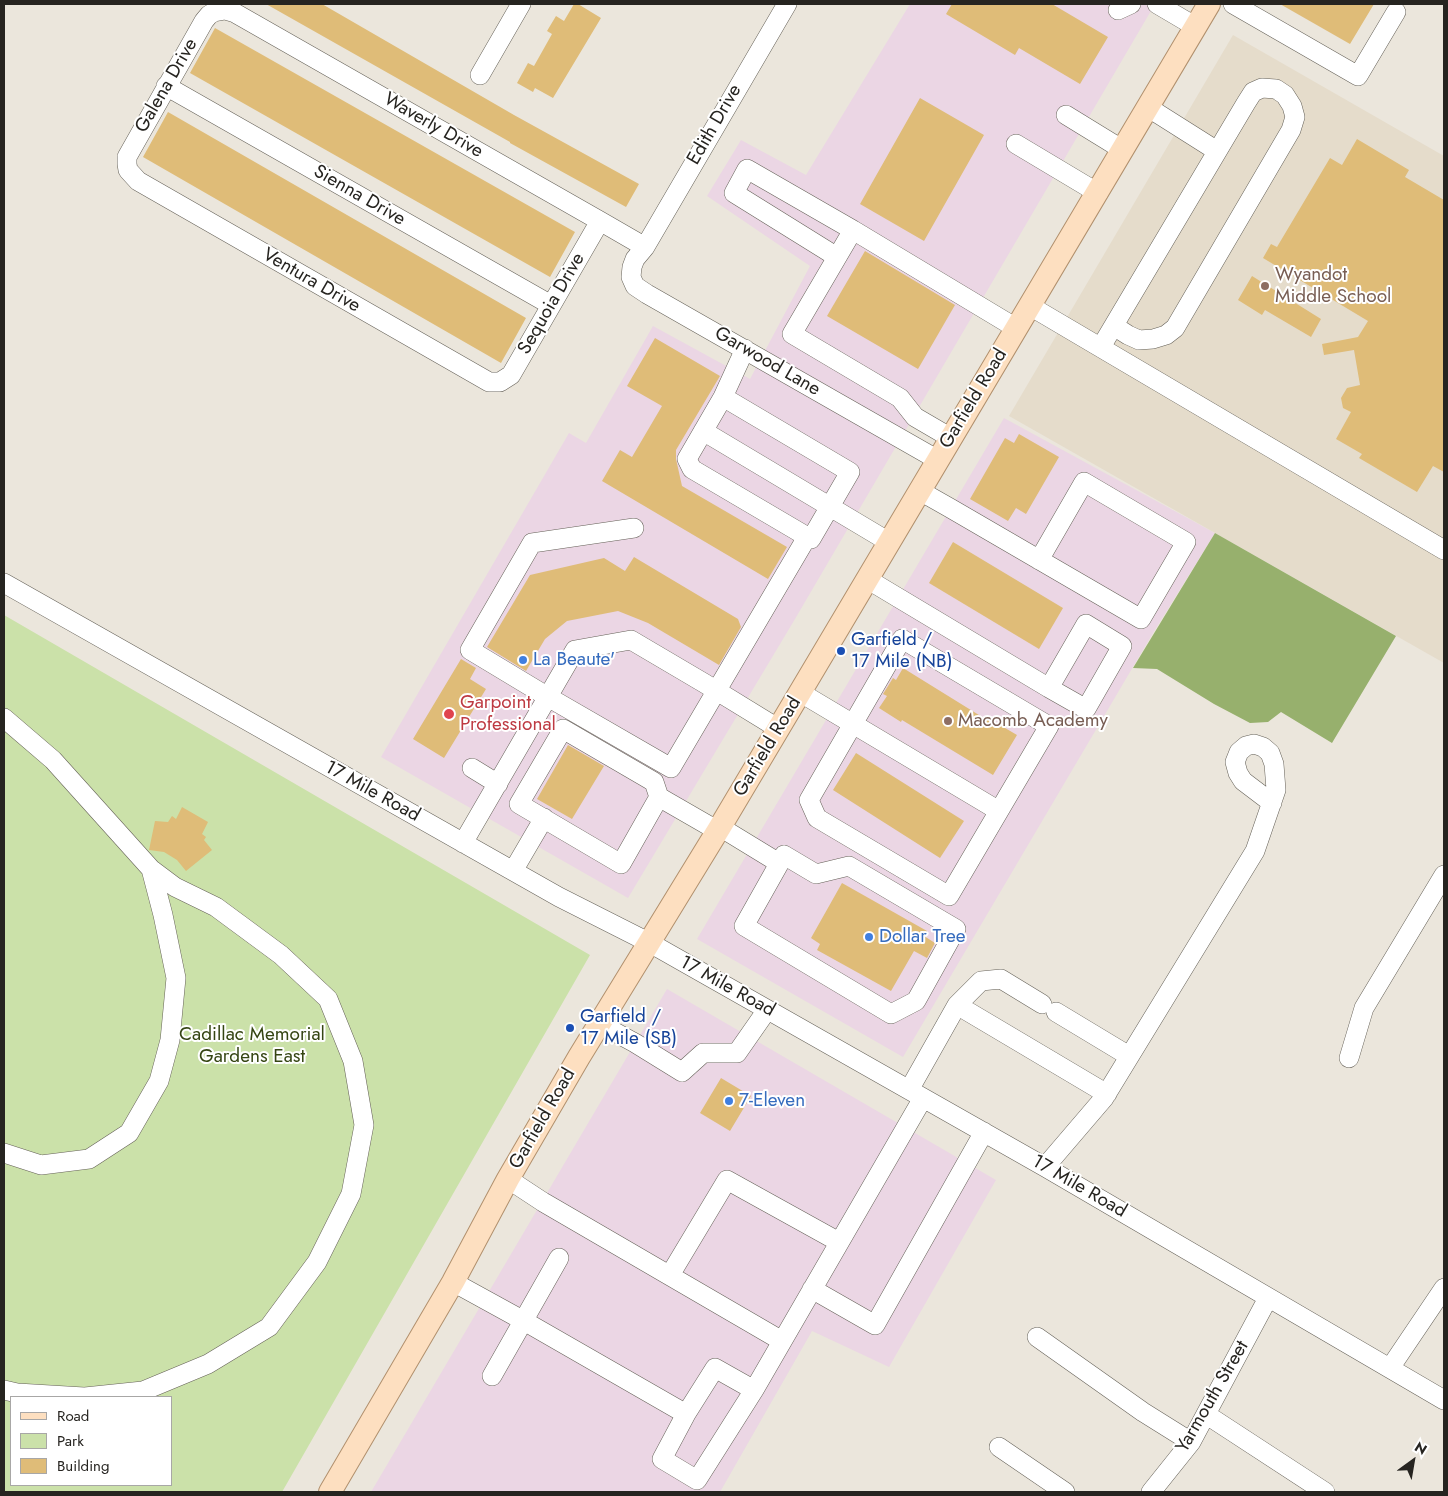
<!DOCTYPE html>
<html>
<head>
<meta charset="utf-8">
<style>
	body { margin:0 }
	#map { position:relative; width:1448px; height:1496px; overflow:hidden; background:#ebe6dc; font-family:Jost,sans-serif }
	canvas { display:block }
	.frame { position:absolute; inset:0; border:5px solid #262420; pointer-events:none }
	.legend { position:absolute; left:10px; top:1396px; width:162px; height:90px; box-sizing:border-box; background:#fff; border:1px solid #a8a7a6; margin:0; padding:6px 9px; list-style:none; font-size:15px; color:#262420 }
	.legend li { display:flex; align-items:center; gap:10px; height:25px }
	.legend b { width:25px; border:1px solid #a8a7a6 }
	.north { position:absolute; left:1388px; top:1436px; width:50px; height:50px; -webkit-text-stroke:4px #fff; paint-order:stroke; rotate:32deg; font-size:14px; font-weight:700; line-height:20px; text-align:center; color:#262420 }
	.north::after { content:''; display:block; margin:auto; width:18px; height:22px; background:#262420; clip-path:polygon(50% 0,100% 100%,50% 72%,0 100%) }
</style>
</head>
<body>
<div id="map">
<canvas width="1448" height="1496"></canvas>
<div class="frame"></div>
<ul class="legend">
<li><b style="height:6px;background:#fddfc0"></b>Road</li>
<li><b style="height:14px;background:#cbe1a9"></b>Park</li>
<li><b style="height:14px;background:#dfbc78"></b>Building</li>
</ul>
<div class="north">N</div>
</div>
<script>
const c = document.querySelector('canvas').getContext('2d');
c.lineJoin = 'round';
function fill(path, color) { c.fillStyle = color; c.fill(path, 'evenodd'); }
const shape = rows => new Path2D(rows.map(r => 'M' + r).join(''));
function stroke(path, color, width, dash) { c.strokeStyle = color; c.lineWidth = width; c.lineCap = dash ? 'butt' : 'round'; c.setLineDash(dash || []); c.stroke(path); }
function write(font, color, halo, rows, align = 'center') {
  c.font = font + ' Jost,sans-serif'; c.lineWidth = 4; c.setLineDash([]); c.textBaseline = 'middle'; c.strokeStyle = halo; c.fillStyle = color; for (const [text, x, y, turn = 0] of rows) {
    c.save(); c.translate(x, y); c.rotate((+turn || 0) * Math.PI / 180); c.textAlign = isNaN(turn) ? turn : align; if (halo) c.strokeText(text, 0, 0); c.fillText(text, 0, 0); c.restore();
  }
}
const commercial = shape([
	[910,4,1155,4,795,619,628,898,381,757,569,433,586,443,653,326,750,379,810,266,707,196,741,140,806,175],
	[1004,418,1215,533,1153,633,903,1057,697,939],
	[667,989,996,1180,889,1367,812,1331,720,1492,371,1492]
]);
const built = shape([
	[1233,35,1444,156,1444,663,1009,416]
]);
const green = shape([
	[4,615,590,955,282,1492,4,1492],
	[11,1397,171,1397,171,1485,11,1485]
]);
const forest = shape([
	[1215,533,1396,636,1332,743,1281,712,1268,722,1250,723,1214,704,1157,669,1133,668]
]);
const building = shape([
	[266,4,322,4,514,115,639,184,626,207,510,143,510,142],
	[574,4,578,4,601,18,553,98,535,88,533,92,517,83,528,63,534,66,552,34,547,31,556,16,564,21],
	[952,4,1052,4,1108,37,1080,84,1019,48,1015,55,946,14],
	[1280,4,1374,4,1350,44],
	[215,28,575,232,550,277,190,73],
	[920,98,984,135,924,241,860,204],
	[168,112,526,318,501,363,143,157],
	[1357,139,1409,170,1405,177,1444,200,1444,472,1433,466,1417,492,1359,458,1362,454,1336,439,1351,412,1343,408,1341,398,1347,388,1360,385,1354,350,1324,355,1322,344,1358,337,1368,321,1263,258,1271,244,1277,247,1330,158,1342,165],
	[865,251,955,305,918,369,827,316],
	[1252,276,1321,319,1311,337,1265,310,1262,315,1238,300],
	[655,338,720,376,676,450,676,459,682,486,787,547,768,579,602,481,620,450,632,457,662,406,627,386],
	[1019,434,1059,457,1026,514,1016,508,1008,521,970,499,1005,438,1014,443],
	[953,542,1063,608,1039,649,929,583],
	[634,557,738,619,741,627,719,665,648,623,618,611,567,621,545,639,526,671,487,647,530,575,604,558,625,571],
	[461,659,476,668,470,679,486,689,444,758,413,739],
	[903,668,987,720,988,718,1017,735,993,775,902,720,901,722,879,708,887,696,883,694,893,678,896,680],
	[568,745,604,766,572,819,537,799],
	[856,753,964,821,940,858,833,790],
	[182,807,208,822,202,834,206,837,204,840,212,850,186,871,177,860,164,852,149,850,155,821,168,822,172,816,176,819],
	[842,883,927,931,924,936,935,943,927,958,914,951,891,991,817,950,820,944,811,938],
	[721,1078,751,1096,730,1131,700,1113]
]);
const minor = shape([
	[787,4,645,247,635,259,632,267,631,277,635,286,647,294,938,460],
	[1157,4,1196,27],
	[1233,4,1358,76,1396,12],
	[1118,10,1131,4],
	[480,75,521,4],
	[166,86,551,305],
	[1149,108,1217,151],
	[1066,115,1123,150],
	[1016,144,1098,193],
	[600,221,511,375,500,382,489,382,138,181,128,170,127,164,127,157,204,21,209,15,214,12,225,10,235,13,600,221,645,247],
	[837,257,734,193,747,169,853,230],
	[1030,306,1444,550],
	[1101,347,1246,103,1253,92,1262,88,1276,89,1285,95,1292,106,1295,117,1291,130,1175,328,1166,335,1153,339,1139,340,1128,335,1114,326],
	[723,397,850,472,811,539,692,469,687,459,723,397,745,349],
	[703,431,889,542],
	[951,438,915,417,900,398,792,334,853,230,1016,328],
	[920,491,950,508,1141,619,1186,542,1084,482,1039,560],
	[634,528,532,543,470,650,548,697,671,768,807,537],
	[867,579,897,597,1049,688,1086,709,1122,646,1086,624,1049,688],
	[4,583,559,897,650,943,1045,1167,1444,1400],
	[902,639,1049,726,949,896,817,818,809,800,902,639],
	[801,693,999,811],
	[4,718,53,760,151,869,163,915,176,978,170,1040,159,1081,129,1133,89,1159,41,1165,4,1153],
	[472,768,498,784],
	[659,797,654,782,563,729,519,804,621,864,659,797,718,831],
	[720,827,779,863],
	[463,843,575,650,631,640,704,683,779,729],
	[784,855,816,874,849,866,956,929,916,1001,891,1014,744,926,784,855],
	[513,871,544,818],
	[957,1005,1107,1094],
	[1056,1012,1129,1056],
	[600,1024,635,1043,682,1072,703,1053,737,1053,767,1010],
	[1349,1058,1364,1008,1444,875],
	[909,1090,957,1005,981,981,1001,979,1042,1004],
	[1045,1167,1104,1098,1255,851,1276,790,1274,764,1270,753,1263,747,1254,744,1246,746,1239,752,1235,762,1238,773,1243,781,1272,803],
	[508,1179,543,1202,782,1341],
	[670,1275,727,1180,839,1242],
	[453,1282,524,1321,686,1414,715,1368,754,1390,923,1098],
	[812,1289,875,1325,984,1132],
	[1037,1337,1143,1412,1191,1442],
	[1390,1368,1444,1288],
	[492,1376,559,1258],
	[4,1390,17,1393,84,1397],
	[85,1397,143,1391,208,1364,269,1327,317,1262,351,1194,364,1125,353,1061,328,999,281,955,216,907,175,887,151,869],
	[686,1414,662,1459,697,1480,754,1390],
	[1207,1415,1325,1492],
	[999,1447,1065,1492],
	[1151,1492,1191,1442,1268,1298]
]);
const major = shape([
	[330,1492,453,1282,508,1179,579,1057,720,827,1209,4]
]);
const markers = [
	[1265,286,5,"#8d6e63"],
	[841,651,5,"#1a4fb4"],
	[523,660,5,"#3f7fe0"],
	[449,714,6,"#e0444e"],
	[948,721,5,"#8d6e63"],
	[869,937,5,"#3f7fe0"],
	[570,1028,5,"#1a4fb4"],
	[729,1101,5,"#3f7fe0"]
];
const streetNames = [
	["Galena Drive",167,86,-60],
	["Edith Drive",715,125,-60],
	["Waverly Drive",433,126,30],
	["Sienna Drive",359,196,30],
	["Ventura Drive",311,281,30],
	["Sequoia Drive",552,304,-60],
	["Garwood Lane",767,362,30],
	["Garfield Road",974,399,-59],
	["Garfield Road",768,747,-59],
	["17 Mile Road",372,792,29],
	["17 Mile Road",727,987,29],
	["Garfield Road",543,1119,-60],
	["17 Mile Road",1079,1187,30],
	["Yarmouth Street",1213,1397,-60]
];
const educationNames = [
	["Wyandot",1275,275],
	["Middle School",1275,297],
	["Macomb Academy",958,721]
];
const transitNames = [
	["Garfield /",851,640],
	["17 Mile (NB)",851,662],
	["Garfield /",580,1017],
	["17 Mile (SB)",580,1039]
];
const shopNames = [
	["La Beaute'",533,660],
	["Dollar Tree",879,937],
	["7-Eleven",739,1101]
];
const healthNames = [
	["Garpoint",460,703],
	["Professional",460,725]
];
const parkNames = [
	["Cadillac Memorial",252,1035],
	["Gardens East",252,1057]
];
fill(commercial, '#ebd6e4');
fill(built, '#e5dccb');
fill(green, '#cbe1a9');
fill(forest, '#97b06d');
fill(building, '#dfbc78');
stroke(minor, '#656158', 20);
stroke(major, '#b1906d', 24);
stroke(minor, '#fff', 19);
stroke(major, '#fddfc0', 22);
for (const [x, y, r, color] of markers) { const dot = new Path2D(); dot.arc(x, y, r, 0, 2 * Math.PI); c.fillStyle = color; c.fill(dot); stroke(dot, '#fff', 2); }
write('19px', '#262420', '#fff', streetNames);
write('19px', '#785e54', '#fff', educationNames, 'left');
write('19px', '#164399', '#fff', transitNames, 'left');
write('19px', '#366cbe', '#fff', shopNames, 'left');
write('19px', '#be3a42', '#fff', healthNames, 'left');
write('19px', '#354513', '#fff', parkNames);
</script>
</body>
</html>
